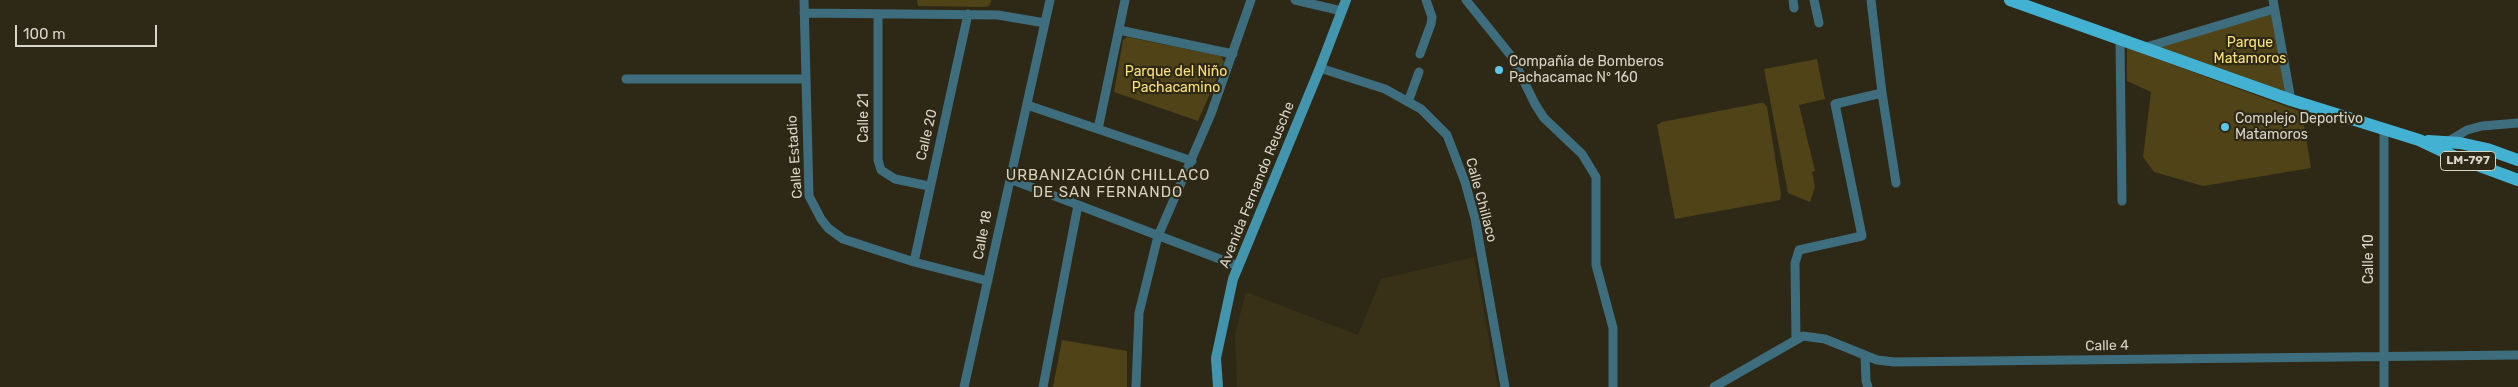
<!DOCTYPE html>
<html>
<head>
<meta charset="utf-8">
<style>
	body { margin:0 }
	#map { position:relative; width:2518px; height:387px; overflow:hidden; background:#2e2816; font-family:Rubik,sans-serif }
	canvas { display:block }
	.scale { position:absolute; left:15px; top:25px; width:142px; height:22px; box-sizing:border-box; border:2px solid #d7d4c8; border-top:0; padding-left:6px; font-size:15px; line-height:18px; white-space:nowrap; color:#d7d4c8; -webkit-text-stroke:4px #2e2816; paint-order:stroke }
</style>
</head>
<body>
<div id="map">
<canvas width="2518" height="387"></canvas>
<div class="scale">100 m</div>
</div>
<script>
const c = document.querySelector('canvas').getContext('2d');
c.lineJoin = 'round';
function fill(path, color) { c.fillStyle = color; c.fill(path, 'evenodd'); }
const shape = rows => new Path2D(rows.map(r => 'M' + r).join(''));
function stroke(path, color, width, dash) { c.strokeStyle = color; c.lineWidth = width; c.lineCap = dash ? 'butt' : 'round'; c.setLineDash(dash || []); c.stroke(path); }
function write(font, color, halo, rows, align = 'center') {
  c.font = font + ' Rubik,sans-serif'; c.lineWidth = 4.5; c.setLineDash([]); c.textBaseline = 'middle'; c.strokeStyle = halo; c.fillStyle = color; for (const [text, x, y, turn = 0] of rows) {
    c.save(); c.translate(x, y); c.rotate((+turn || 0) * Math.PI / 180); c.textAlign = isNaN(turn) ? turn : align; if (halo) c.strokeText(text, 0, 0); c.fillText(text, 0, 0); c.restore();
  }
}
const built = shape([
	[1474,257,1498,387,1237,387,1235,334,1246,292,1358,335,1381,279]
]);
const green = shape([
	[917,0,991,0,990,5,986,7,918,6],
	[2274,13,2286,95,2158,49,2158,45],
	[1127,37,1221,56,1224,62,1198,121,1114,92,1123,40],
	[2127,48,2302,112,2311,168,2203,186,2154,172,2143,157,2151,92,2127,81],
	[1817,59,1825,99,1799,105,1815,171,1812,172,1815,187,1810,202,1788,193,1764,69],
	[1760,103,1764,103,1767,107,1781,194,1780,200,1675,219,1657,125,1662,122],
	[1062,340,1127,351,1127,387,1053,387]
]);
const street = shape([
	[804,0,809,196,821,219,828,228,843,239,914,262,988,281],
	[1295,0,1342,11],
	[1466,0,1512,57,1535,104,1544,118,1582,154,1596,177,1596,265,1613,328,1613,387],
	[1793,0,1794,8],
	[1814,0,1819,23],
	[2273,0,2291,100],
	[804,13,998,15,1045,23],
	[878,14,878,160,881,170,895,179,929,186],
	[1119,30,1233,54],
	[2120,40,2122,201],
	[2143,48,2274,9],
	[1420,54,1431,24,1432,17,1426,0],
	[1320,68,1385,89,1421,109,1447,135,1465,182,1475,218,1505,387],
	[626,79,804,79],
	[1882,93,1896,183],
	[1408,102,1419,72],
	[1027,105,1192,161],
	[1098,129,1125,0],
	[2447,142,2467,130,2482,126,2518,123],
	[1010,179,1238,266],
	[914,262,968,14],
	[1796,339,1795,263,1799,250,1862,236,1835,104,1882,93,1871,0],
	[1865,355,1866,381,1868,387],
	[964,387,1050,0],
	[1043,387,1078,205],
	[1136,387,1139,313,1158,236,1211,114,1251,0],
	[1714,387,1803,336,1825,339,1877,360,1894,362,2518,355],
	[2384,387,2384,131]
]);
const secondary = shape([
	[1218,387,1216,358,1233,279,1320,68,1346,0]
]);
const primary = shape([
	[2010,0,2291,100,2419,140,2453,156,2518,180],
	[2428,141,2460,143,2487,149,2518,160]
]);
const markers = [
	[1499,70,5,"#5cc7e8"],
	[2225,127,5,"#5cc7e8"]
];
const shields = [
	[2468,161,55]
];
const shieldNames = [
	["LM-797",2468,161]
];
const parkNames = [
	["Parque",2250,43],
	["Matamoros",2250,59],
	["Parque del Niño",1176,72],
	["Pachacamino",1176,88]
];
const poiNames = [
	["Compañía de Bomberos",1509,62],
	["Pachacamac Nº 160",1509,78],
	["Complejo Deportivo",2235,119],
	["Matamoros",2235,135]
];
const streetNames = [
	["Calle 21",864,118,-90],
	["Calle 20",927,135,-77],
	["Calle Estadio",795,157,-94],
	["Avenida Fernando Reusche",1257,185,-68],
	["Calle Chillaco",1481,200,75],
	["Calle 18",983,235,-79],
	["Calle 10",2369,259,-90],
	["Calle 4",2107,346,-1]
];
const neighbourhoodNames = [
	["URBANIZACIÓN CHILLACO",1108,176],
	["DE SAN FERNANDO",1108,193]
];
fill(built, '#383117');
fill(green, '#4f4317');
stroke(street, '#3e6e7d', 9);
stroke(secondary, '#4394ad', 10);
stroke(primary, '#43b2d2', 12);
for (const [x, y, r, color] of markers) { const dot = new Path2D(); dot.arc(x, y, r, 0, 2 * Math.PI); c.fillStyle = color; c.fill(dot); stroke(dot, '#2e2816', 2); }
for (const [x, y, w] of shields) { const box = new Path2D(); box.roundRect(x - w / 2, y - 9.5, w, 19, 4); c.fillStyle = '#2e2816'; c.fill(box); stroke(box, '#d7d4c8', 1); }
write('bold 12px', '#d7d4c8', null, shieldNames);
write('14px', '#fce17b', '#2e2816', parkNames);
write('14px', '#d7d4c8', '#2e2816', poiNames, 'left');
write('14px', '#d7d4c8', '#2e2816', streetNames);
c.letterSpacing = '1px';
write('15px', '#dad4bd', '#2e2816', neighbourhoodNames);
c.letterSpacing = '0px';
</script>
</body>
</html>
